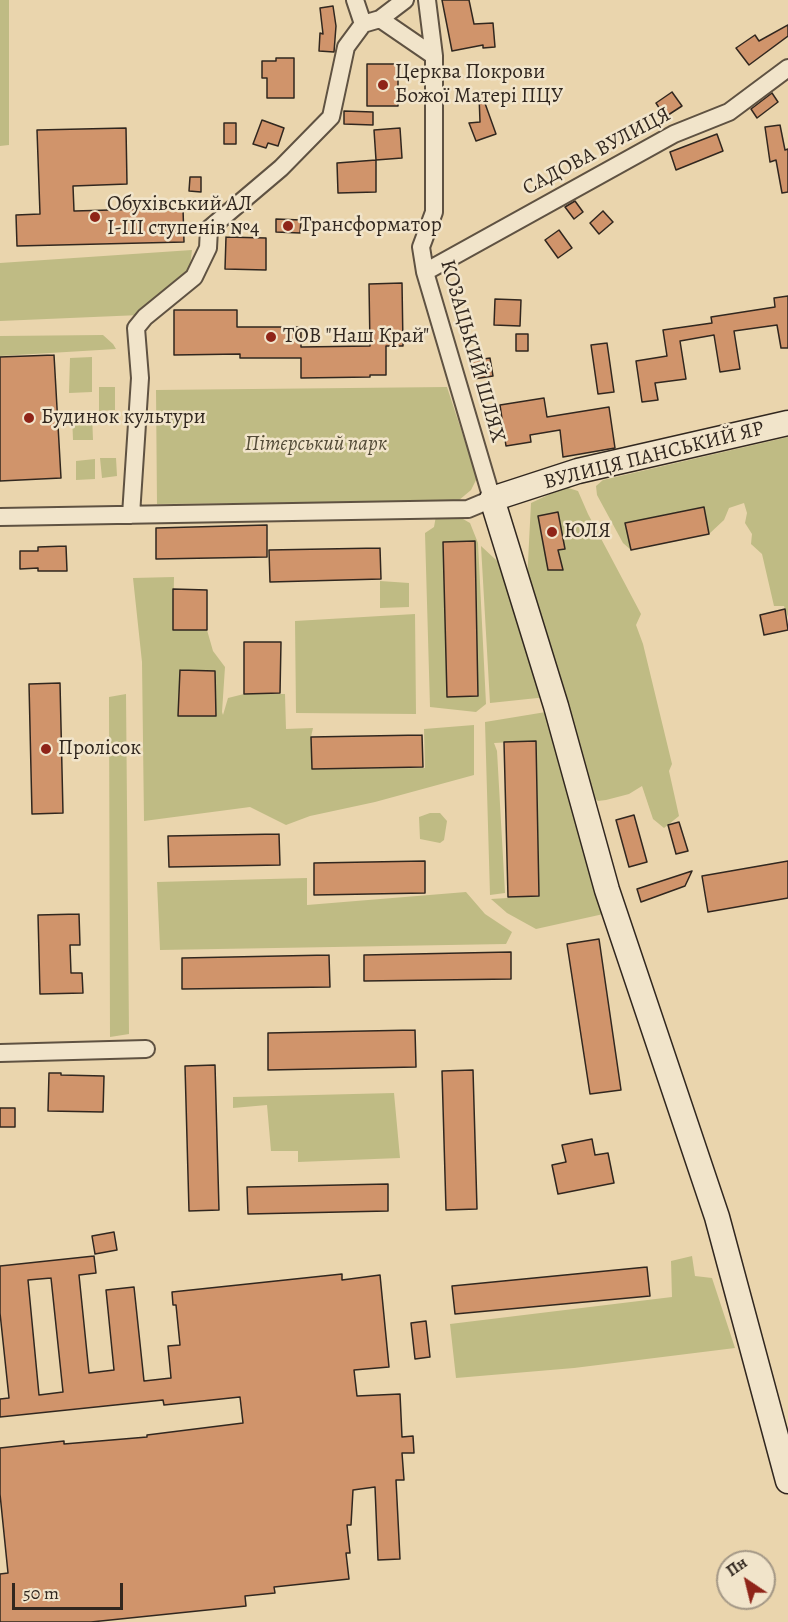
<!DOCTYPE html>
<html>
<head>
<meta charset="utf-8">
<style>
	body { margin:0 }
	#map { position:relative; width:788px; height:1622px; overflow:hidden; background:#ead5ad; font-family:Alegreya,serif }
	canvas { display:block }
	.north { position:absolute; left:716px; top:1550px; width:60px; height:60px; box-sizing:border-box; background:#f1e4ca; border:2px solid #a49886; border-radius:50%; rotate:325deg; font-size:16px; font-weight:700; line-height:24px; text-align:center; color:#31271f }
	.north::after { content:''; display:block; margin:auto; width:21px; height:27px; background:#8f2418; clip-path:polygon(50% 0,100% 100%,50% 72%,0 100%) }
	.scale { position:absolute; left:12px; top:1583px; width:111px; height:27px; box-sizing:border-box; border:3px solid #31271f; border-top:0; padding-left:8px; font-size:18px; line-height:21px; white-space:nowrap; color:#31271f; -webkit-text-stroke:4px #f1e4ca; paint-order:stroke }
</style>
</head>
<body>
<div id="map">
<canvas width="788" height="1622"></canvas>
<div class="north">Пн</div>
<div class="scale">50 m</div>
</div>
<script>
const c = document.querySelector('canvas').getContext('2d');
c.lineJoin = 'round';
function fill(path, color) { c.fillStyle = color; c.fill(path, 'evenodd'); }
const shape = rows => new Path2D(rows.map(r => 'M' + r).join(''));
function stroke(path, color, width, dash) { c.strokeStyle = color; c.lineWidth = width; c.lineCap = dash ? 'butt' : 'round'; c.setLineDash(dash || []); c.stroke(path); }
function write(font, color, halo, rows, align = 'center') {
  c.font = font + ' Alegreya,serif'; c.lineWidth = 5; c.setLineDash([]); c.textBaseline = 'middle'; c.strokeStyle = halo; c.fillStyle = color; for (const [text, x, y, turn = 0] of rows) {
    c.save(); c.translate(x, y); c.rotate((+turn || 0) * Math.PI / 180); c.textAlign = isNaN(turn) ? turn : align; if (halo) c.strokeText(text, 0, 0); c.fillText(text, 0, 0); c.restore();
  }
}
const green = shape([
	[0,0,9,0,9,145,0,146],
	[192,250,189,275,140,315,0,321,0,263],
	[103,335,113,344,116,349,0,356,0,336],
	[92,357,92,392,69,393,70,358],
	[99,387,115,387,115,410,99,411],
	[447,387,477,478,471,490,458,501,157,504,156,390],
	[72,414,92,414,93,440,73,440],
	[788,437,788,617,784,606,774,606,762,554,751,544,752,534,745,523,747,513,744,503,729,508,724,520,709,534,703,507,625,523,631,550,623,543,597,495,596,486,603,480],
	[100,458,116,458,117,476,102,478],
	[95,459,95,479,76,480,76,461],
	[565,487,578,491,588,514,641,614,636,625,643,644,672,764,669,771,679,816,664,828,653,819,642,786,629,794,606,800,598,801,592,796,527,582,531,503],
	[456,515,470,523,478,543,486,704,476,712,430,707,425,533,434,527,436,516],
	[481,546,508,571,547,697,490,703],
	[174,577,173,630,207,630,213,651,225,667,222,712,223,715,228,698,244,694,285,694,286,729,313,728,311,737,312,769,425,768,424,729,474,725,474,775,375,802,310,816,286,825,250,807,144,821,142,662,133,578],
	[380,581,409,583,409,607,380,608],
	[415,614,416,714,296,713,295,621],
	[126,694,129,1034,110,1037,109,697],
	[552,711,608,913,536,929,507,913,491,899,539,896,536,741,494,743,497,751,505,893,490,895,485,722],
	[430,813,440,813,447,821,444,840,440,843,420,839,419,817],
	[307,878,307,905,466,892,485,914,512,932,506,944,160,950,157,882],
	[394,1093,400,1158,298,1162,298,1151,271,1151,267,1105,233,1108,233,1097],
	[692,1256,695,1276,712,1278,735,1348,574,1368,456,1378,450,1324,672,1297,671,1261]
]);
const building = shape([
	[442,0,469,0,474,24,493,23,495,47,483,48,483,45,452,51,442,0],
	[333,6,336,26,334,52,319,51,320,33,323,34,320,8,333,6],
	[788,25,788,36,749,65,736,48,755,35,759,41,788,25],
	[276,58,294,58,294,98,267,98,267,78,262,78,262,61,276,61,276,58],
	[367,64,398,64,398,106,367,106,367,64],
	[672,92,682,106,665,117,656,103,672,92],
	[772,93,778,102,757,118,751,109,772,93],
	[479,95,482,95,496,134,476,141,469,123,480,122,479,95],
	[344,111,373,112,373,125,344,124,344,111],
	[262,120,284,128,278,146,268,143,266,148,253,144,262,120],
	[224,123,236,123,236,144,224,144,224,123],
	[780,125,785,150,788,149,788,192,782,193,776,160,770,162,765,127,780,125],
	[126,128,127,184,73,186,74,211,183,208,184,242,17,246,16,215,40,214,37,130,126,128],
	[400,128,402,158,376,160,374,130,400,128],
	[717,134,723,151,676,170,670,152,717,134],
	[376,160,376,192,338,193,337,163,376,160],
	[190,177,201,177,201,192,189,191,190,177],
	[575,201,583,212,574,219,565,207,575,201],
	[603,211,613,222,599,234,590,223,603,211],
	[276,219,301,220,300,233,276,232,276,219],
	[559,230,572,248,558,258,545,240,559,230],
	[226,237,266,238,266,270,225,269,226,237],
	[402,283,403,346,386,346,386,375,370,375,370,377,301,378,301,358,240,358,240,354,174,355,174,310,237,310,237,327,301,327,301,347,370,346,369,284,402,283],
	[788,296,788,348,781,348,777,325,734,331,740,369,720,372,714,335,680,341,686,379,655,383,658,400,642,402,636,361,667,356,663,330,712,323,711,317,775,307,774,298,788,296],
	[495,299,521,300,520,326,494,325,495,299],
	[516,334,528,334,528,351,516,351,516,334],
	[607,343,614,392,598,394,591,345,607,343],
	[54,355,61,478,0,481,0,357,54,355],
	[490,358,493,376,474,379,471,361,490,358],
	[544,398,547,417,609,407,615,448,563,457,560,430,530,435,531,442,506,446,500,405,544,398],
	[704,507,709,534,631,550,625,523,704,507],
	[558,512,565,549,558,550,563,570,548,570,538,516,558,512],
	[267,525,267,557,156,559,156,528,267,525],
	[475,541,478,696,447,697,443,542,475,541],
	[66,546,67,571,38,571,38,568,20,569,20,551,38,551,38,547,66,546],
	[380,548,381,579,270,582,269,550,380,548],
	[173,589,207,590,207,630,173,630,173,589],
	[785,609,788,630,764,635,760,615,785,609],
	[244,642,281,642,280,693,244,694,244,642],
	[180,670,215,671,216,716,178,716,180,670],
	[60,683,63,813,32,814,29,684,60,683],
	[422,735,423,767,312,769,311,737,422,735],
	[536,741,539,896,508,897,504,742,536,741],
	[634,815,647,862,629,867,616,820,634,815],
	[679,822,688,851,676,854,668,825,679,822],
	[279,834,280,865,169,867,168,836,279,834],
	[425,861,425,893,314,895,314,863,425,861],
	[788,861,788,898,708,912,702,876,788,861],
	[692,871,685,886,641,902,637,889,692,871],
	[79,914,80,945,70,945,71,973,82,973,83,993,40,994,38,915,79,914],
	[599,939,621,1090,590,1094,567,944,599,939],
	[511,952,511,979,364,981,364,955,511,952],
	[329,955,330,987,182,989,182,958,329,955],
	[415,1030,416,1067,268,1070,268,1033,415,1030],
	[215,1065,219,1210,189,1211,185,1066,215,1065],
	[473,1070,477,1209,446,1210,442,1071,473,1070],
	[49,1073,61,1073,61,1075,104,1076,103,1112,48,1111,49,1073],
	[0,1108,15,1108,15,1127,0,1127,0,1108],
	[592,1139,595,1155,608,1153,614,1183,558,1194,552,1165,566,1162,562,1145,592,1139],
	[388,1184,388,1211,248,1214,247,1187,388,1184],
	[114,1232,117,1250,95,1254,92,1236,114,1232],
	[94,1256,96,1273,79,1275,89,1373,114,1370,106,1290,134,1287,144,1381,171,1378,168,1346,180,1345,176,1305,173,1305,172,1292,342,1274,342,1280,380,1275,389,1367,354,1370,357,1396,400,1394,402,1437,413,1436,414,1453,402,1453,404,1480,396,1480,400,1559,378,1560,375,1487,353,1490,351,1525,347,1525,350,1553,346,1553,349,1579,274,1587,275,1593,245,1596,246,1606,91,1622,0,1622,0,1574,8,1573,0,1494,0,1448,64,1441,64,1444,147,1437,147,1435,243,1423,240,1397,164,1405,163,1400,0,1417,0,1399,9,1398,0,1313,0,1266,94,1256],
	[51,1278,63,1392,39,1395,28,1280,51,1278],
	[647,1267,650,1296,455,1314,452,1286,647,1267],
	[426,1321,430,1357,415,1359,411,1323,426,1321]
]);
const street = shape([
	[355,0,363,24],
	[405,0,380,19,434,56],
	[425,272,674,134,729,112,788,68],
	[131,515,140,378,136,328,145,317,194,277,208,248,209,229,281,168,331,117,346,47,363,24,380,19],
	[0,517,468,509,492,499,425,272,421,247,434,212,434,56,427,0],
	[0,1053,146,1049]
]);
const secondary = shape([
	[788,423,578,471,492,499,556,706,607,890,717,1217,788,1481]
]);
const markers = [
	[383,85,6,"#8f2418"],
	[95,217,6,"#8f2418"],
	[288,226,6,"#8f2418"],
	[271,337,6,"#8f2418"],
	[29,418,6,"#8f2418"],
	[552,532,6,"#8f2418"],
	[46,749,6,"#8f2418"]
];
const poiNames = [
	["Церква Покрови",395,73],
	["Божої Матері ПЦУ",395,97],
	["Обухівський АЛ",107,205],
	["І-ІІІ ступенів №4",107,229],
	["Трансформатор",300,226],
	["ТОВ \"Наш Край\"",283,337],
	["Будинок культури",41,418],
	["ЮЛЯ",564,532],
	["Пролісок",58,749]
];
const streetNames = [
	["САДОВА ВУЛИЦЯ",597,152,-28],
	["КОЗАЦЬКИЙ ШЛЯХ",472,351,74],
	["ВУЛИЦЯ ПАНСЬКИЙ ЯР",654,456,-14]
];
const parkNames = [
	["Пітєрський парк",316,445]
];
fill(green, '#bfbb84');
fill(building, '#d0946b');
stroke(building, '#31271f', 1.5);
stroke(street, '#5f5242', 20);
stroke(secondary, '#31271f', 27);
stroke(street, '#f1e4ca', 16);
stroke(secondary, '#f1e4ca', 24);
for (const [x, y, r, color] of markers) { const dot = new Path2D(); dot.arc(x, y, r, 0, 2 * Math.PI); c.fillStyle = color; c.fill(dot); stroke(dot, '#f1e4ca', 2); }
write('21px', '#31271f', '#f1e4ca', poiNames, 'left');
write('21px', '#31271f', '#f1e4ca', streetNames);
write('italic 21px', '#544c38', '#f1e4ca', parkNames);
</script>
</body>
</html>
